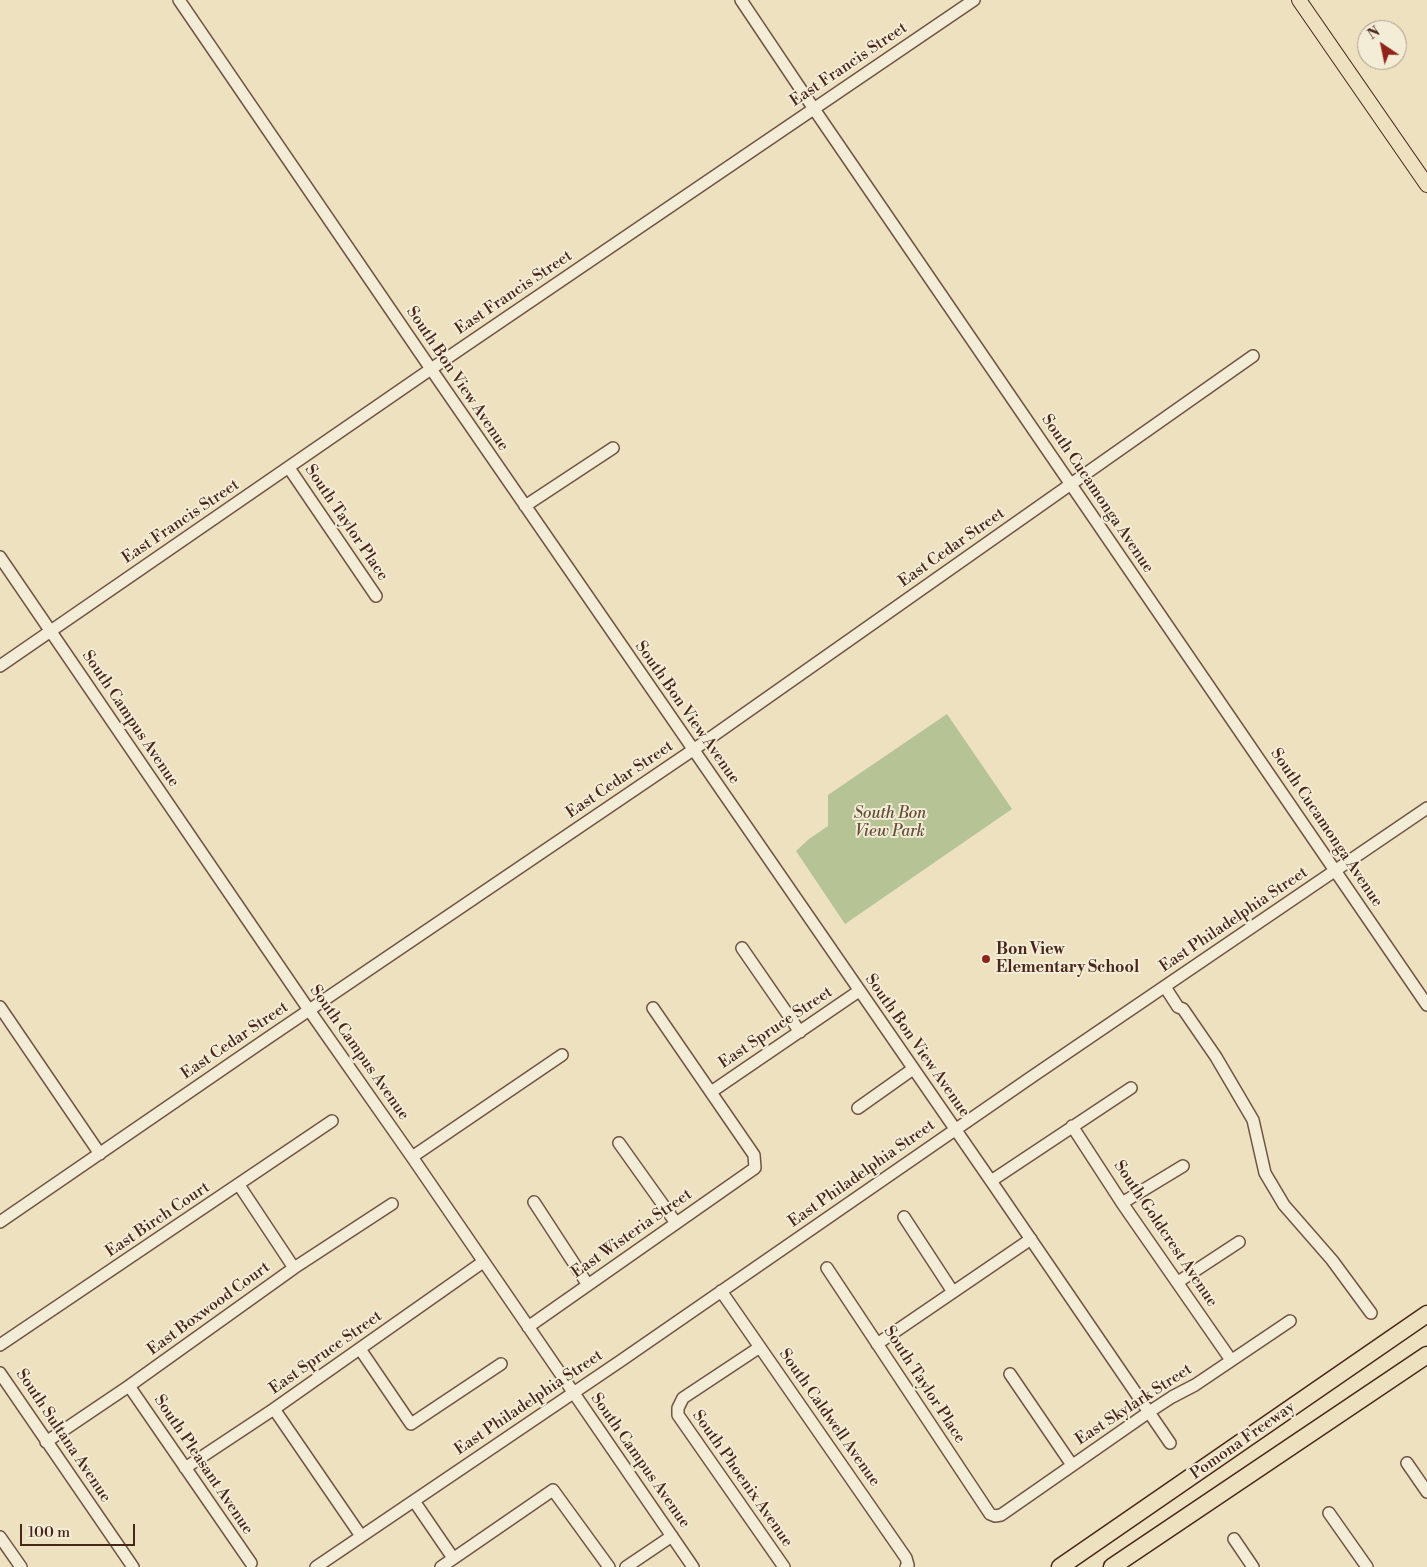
<!DOCTYPE html>
<html>
<head>
<meta charset="utf-8">
<style>
	body { margin:0 }
	#map { position:relative; width:1427px; height:1567px; overflow:hidden; background:#ede1c0; font-family:"Libre Bodoni",serif }
	canvas { display:block }
	.north { position:absolute; left:1357px; top:20px; width:50px; height:50px; box-sizing:border-box; background:#f3ecd6; border:1px solid #af9d8b; border-radius:50%; rotate:326deg; font-size:14px; font-weight:700; line-height:20px; text-align:center; color:#48261a }
	.north::after { content:''; display:block; margin:auto; width:18px; height:22px; background:#8f2418; clip-path:polygon(50% 0,100% 100%,50% 72%,0 100%) }
	.scale { position:absolute; left:20px; top:1524px; width:115px; height:22px; box-sizing:border-box; border:2px solid #48261a; border-top:0; padding-left:6px; font-size:15px; line-height:18px; white-space:nowrap; color:#48261a; -webkit-text-stroke:4px #f3ecd6; paint-order:stroke }
</style>
</head>
<body>
<div id="map">
<canvas width="1427" height="1567"></canvas>
<div class="north">N</div>
<div class="scale">100 m</div>
</div>
<script>
const c = document.querySelector('canvas').getContext('2d');
c.lineJoin = 'round';
function fill(path, color) { c.fillStyle = color; c.fill(path, 'evenodd'); }
const shape = rows => new Path2D(rows.map(r => 'M' + r).join(''));
function stroke(path, color, width, dash) { c.strokeStyle = color; c.lineWidth = width; c.lineCap = dash ? 'butt' : 'round'; c.setLineDash(dash || []); c.stroke(path); }
function write(font, color, halo, rows, align = 'center') {
  c.font = font + ' "Libre Bodoni",serif'; c.lineWidth = 4; c.setLineDash([]); c.textBaseline = 'middle'; c.strokeStyle = halo; c.fillStyle = color; for (const [text, x, y, turn = 0] of rows) {
    c.save(); c.translate(x, y); c.rotate((+turn || 0) * Math.PI / 180); c.textAlign = isNaN(turn) ? turn : align; if (halo) c.strokeText(text, 0, 0); c.fillText(text, 0, 0); c.restore();
  }
}
const green = shape([
	[947,714,1012,809,845,924,796,851,809,839,828,826,828,795]
]);
const minor = shape([
	[179,0,431,369,991,1181,1170,1443],
	[741,0,814,109,1427,1005],
	[289,468,376,596],
	[525,506,613,448],
	[0,557,309,1010,412,1157,693,1567],
	[0,666,431,369,974,0],
	[742,948,800,1032],
	[1165,987,1178,1007,1183,1009,1216,1057,1253,1120,1265,1173,1284,1205,1332,1260,1371,1313],
	[0,1007,100,1154],
	[711,1092,859,991],
	[858,1108,913,1069],
	[1072,1126,1122,1203,1231,1360],
	[619,1143,676,1223],
	[412,1157,562,1055],
	[991,1181,1131,1088],
	[239,1185,294,1268],
	[534,1202,588,1285],
	[1122,1203,1183,1166],
	[904,1217,953,1292],
	[0,1222,265,1040,693,750,1253,356],
	[827,1268,990,1514,995,1516,1001,1515,1149,1412,1172,1397,1195,1385,1290,1321],
	[1178,1282,1239,1242],
	[721,1291,906,1558,908,1565,906,1567],
	[528,1327,755,1168,754,1155,653,1008],
	[877,1344,1031,1239],
	[0,1345,332,1121],
	[760,1347,683,1398,678,1408,678,1415,784,1567],
	[360,1349,411,1424,501,1364],
	[0,1373,133,1567],
	[1010,1374,1072,1465],
	[129,1386,251,1563],
	[274,1409,361,1536],
	[46,1442,129,1386,294,1268,392,1204],
	[1407,1463,1427,1492],
	[185,1468,274,1409,483,1262],
	[414,1501,453,1558],
	[1329,1513,1367,1567],
	[0,1537,21,1567],
	[1234,1539,1253,1567],
	[316,1567,619,1362,1033,1076,1427,808],
	[441,1567,553,1490,609,1567],
	[626,1567,672,1536]
]);
const major = shape([
	[1299,0,1427,185]
]);
const highway = shape([
	[1060,1567,1427,1314],
	[1112,1567,1427,1355]
]);
const markers = [
	[986,959,5,"#8f2418"]
];
const streetNames = [
	["East Francis Street",849,65,-34],
	["East Francis Street",514,293,-34],
	["South Bon View Avenue",457,379,56],
	["South Cucamonga Avenue",1097,494,56],
	["East Francis Street",181,522,-34],
	["South Taylor Place",346,523,56],
	["East Cedar Street",952,548,-35],
	["South Bon View Avenue",687,713,55],
	["South Campus Avenue",130,719,56],
	["East Cedar Street",620,780,-34],
	["South Cucamonga Avenue",1326,828,56],
	["East Philadelphia Street",1234,920,-34],
	["East Spruce Street",776,1028,-34],
	["East Cedar Street",235,1041,-34],
	["South Bon View Avenue",917,1046,55],
	["South Campus Avenue",359,1053,55],
	["East Philadelphia Street",862,1174,-35],
	["East Birch Court",158,1220,-34],
	["East Wisteria Street",632,1234,-35],
	["South Goldcrest Avenue",1165,1234,56],
	["East Boxwood Court",209,1309,-36],
	["East Spruce Street",326,1353,-35],
	["South Taylor Place",924,1385,57],
	["East Philadelphia Street",529,1403,-34],
	["East Skylark Street",1134,1405,-33],
	["South Caldwell Avenue",829,1418,55],
	["South Sultana Avenue",63,1436,56],
	["Pomona Freeway",1243,1441,-35],
	["South Campus Avenue",640,1461,55],
	["South Pleasant Avenue",203,1465,56],
	["South Phoenix Avenue",742,1479,55]
];
const parkNames = [
	["South Bon",890,814],
	["View Park",890,832]
];
const poiNames = [
	["Bon View",996,950],
	["Elementary School",996,968]
];
fill(green, '#b5c395');
stroke(minor, '#715544', 14);
stroke(major, '#48261a', 16);
stroke(highway, '#48261a', 19);
stroke(minor, '#f3ecd6', 11);
stroke(major, '#ede1c0', 14);
stroke(highway, '#ede1c0', 16);
for (const [x, y, r, color] of markers) { const dot = new Path2D(); dot.arc(x, y, r, 0, 2 * Math.PI); c.fillStyle = color; c.fill(dot); stroke(dot, '#f3ecd6', 2); }
write('16px', '#48261a', '#f3ecd6', streetNames);
write('italic 16px', '#634d39', '#f3ecd6', parkNames);
write('bold 16px', '#48261a', '#f3ecd6', poiNames, 'left');
</script>
</body>
</html>
